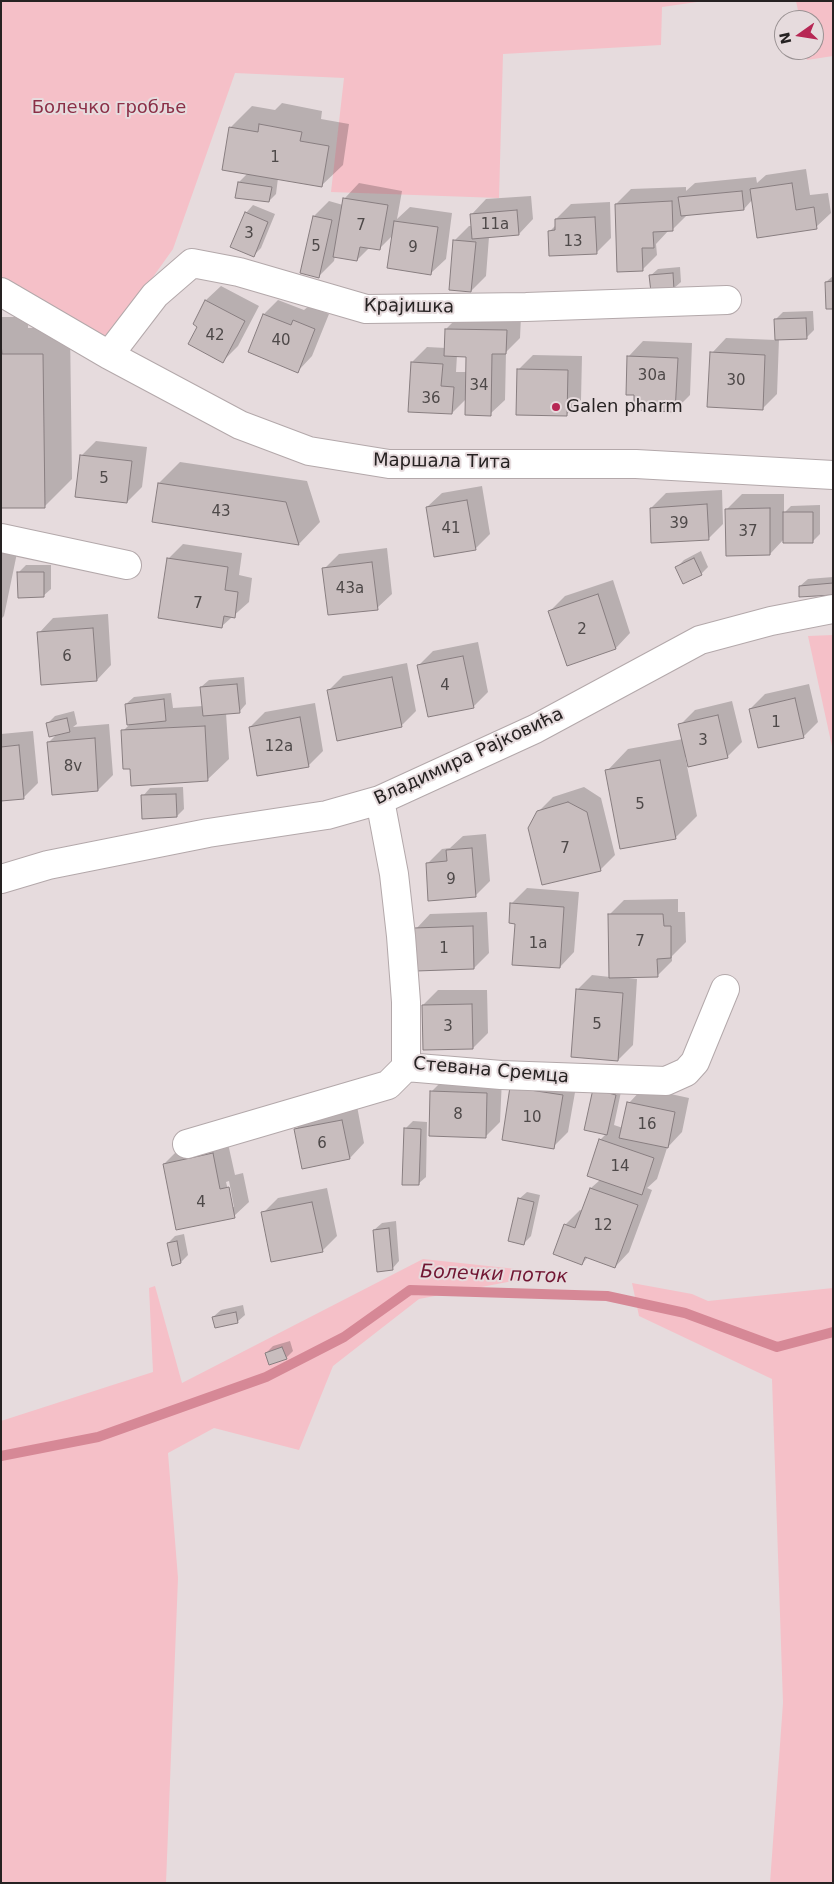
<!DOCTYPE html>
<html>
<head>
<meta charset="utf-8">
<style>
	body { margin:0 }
	#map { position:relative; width:834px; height:1884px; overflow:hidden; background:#e6dbdd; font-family:"DejaVu Sans",sans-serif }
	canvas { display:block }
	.frame { position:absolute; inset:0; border:2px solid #262222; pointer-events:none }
	.north { position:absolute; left:774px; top:10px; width:50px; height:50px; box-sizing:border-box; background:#e6dbdd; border:1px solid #999192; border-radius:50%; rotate:257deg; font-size:14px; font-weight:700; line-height:20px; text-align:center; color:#262222 }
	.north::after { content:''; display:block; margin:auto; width:18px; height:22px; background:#b72754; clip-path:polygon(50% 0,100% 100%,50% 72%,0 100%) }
</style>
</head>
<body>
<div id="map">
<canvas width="834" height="1884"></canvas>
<div class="frame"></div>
<div class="north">N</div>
</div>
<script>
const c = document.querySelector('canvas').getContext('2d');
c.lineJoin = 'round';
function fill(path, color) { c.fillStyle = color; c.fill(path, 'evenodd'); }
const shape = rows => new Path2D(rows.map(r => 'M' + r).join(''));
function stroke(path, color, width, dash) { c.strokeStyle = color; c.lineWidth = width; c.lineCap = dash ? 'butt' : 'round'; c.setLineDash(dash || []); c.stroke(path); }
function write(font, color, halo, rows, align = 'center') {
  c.font = font + ' "DejaVu Sans",sans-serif'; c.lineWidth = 4; c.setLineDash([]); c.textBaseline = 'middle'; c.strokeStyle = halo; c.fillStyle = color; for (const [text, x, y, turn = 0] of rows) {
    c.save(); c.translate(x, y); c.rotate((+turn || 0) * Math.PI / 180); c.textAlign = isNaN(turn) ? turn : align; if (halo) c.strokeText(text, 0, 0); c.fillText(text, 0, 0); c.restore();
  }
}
const green = shape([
	[1,1,704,1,662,7,661,45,503,54,499,198,331,192,344,78,235,73,173,249,123,319,98,349,1,292],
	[796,1,833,1,833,56,807,60,805,50,814,50,814,20,800,20],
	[833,635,833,751,808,636],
	[423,1259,516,1269,518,1280,419,1299,333,1366,299,1450,214,1428,168,1453,178,1578,166,1883,1,1883,1,1421,153,1372,149,1288,155,1286,182,1383],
	[632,1283,692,1294,708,1301,833,1288,833,1883,770,1883,783,1703,772,1379,639,1316]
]);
const shadow = shape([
	[282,103,322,111,321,119,349,124,343,165,321,186,278,178,276,194,269,201,239,182,248,173,230,128,252,106,275,110],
	[806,169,810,195,828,193,831,213,816,227,752,200,744,209,687,215,672,230,669,230,656,244,657,255,642,270,616,204,631,189,686,187,686,191,695,183,756,177,757,183,766,175],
	[359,183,402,191,397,219,410,207,452,213,446,259,431,273,393,235,379,249,370,247,357,260,335,256,334,261,319,276,302,273,314,216,329,201,343,205,345,198],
	[531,196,533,219,519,234,489,237,486,276,471,291,454,241,469,226,473,226,472,214,486,199],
	[610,202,611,238,596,253,550,231,556,225,556,219,571,204],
	[253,205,275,214,261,248,254,255,246,213],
	[680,267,681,282,673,289,650,276,658,269],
	[833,276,833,308,826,282],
	[221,286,259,306,238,346,223,361,199,326,194,324,206,300],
	[278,300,304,310,309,306,329,314,312,356,298,371,264,314],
	[813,311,814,330,807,337,779,339,777,394,762,409,712,353,726,338,776,340,775,320,783,312],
	[461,314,521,316,520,338,506,352,505,400,490,414,467,398,452,413,412,362,427,347,446,348,446,329],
	[457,355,467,356,467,372,456,372],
	[1,317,28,317,28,328,70,328,72,479,45,506,1,507],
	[643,341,692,343,690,395,675,410,636,394,629,356],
	[533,355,582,356,581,400,566,415,518,370],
	[96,441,147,447,142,487,127,502,81,456],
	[180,462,307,481,320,522,299,544,153,521,159,483],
	[482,486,490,534,475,549,427,507,442,493],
	[722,490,723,524,708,539,651,508,666,493],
	[742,494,784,494,784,513,791,506,820,505,820,534,813,541,784,539,770,554,727,509],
	[183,544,242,553,239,575,252,578,249,602,222,626,168,559],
	[387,548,392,594,377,608,324,569,339,554],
	[1,550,17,553,4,616,1,619],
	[701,551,708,567,701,574,677,567,684,560],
	[26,565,51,565,51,589,43,596,19,572],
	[833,577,833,593,800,586,808,579],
	[613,580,630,633,616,648,550,611,565,596],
	[108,614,111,665,97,680,39,633,53,618],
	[478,642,488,692,473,707,419,665,433,651],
	[407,663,416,711,401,726,328,691,343,676],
	[244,677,246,704,239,712,226,713,229,759,207,780,131,768,123,731,129,725,126,704,134,697,171,693,173,708,203,706,201,687,209,680],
	[809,684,818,722,803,737,750,709,765,694],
	[732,701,742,742,727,757,685,756,697,816,675,838,607,771,628,749,683,739,680,725,695,710],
	[315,703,323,751,308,766,250,727,265,712],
	[74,711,77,724,73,727,109,724,113,775,98,790,49,742,57,734,48,723,55,716],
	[33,731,38,783,23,798,1,800,1,734],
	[183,787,184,809,177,816,143,796,150,788],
	[584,787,601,798,615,855,600,870,538,812,553,797],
	[486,834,490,881,475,896,427,864,442,849,450,848,463,836],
	[527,888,579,892,574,952,560,967,517,922,512,903],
	[678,899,678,912,685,912,686,942,672,956,672,961,657,976,629,976,629,978,637,979,633,1045,618,1060,577,990,592,975,610,977,609,915,624,900],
	[487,912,489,953,474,968,416,929,430,914],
	[438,990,487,990,488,1033,473,1048,423,1005],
	[446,1077,502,1079,500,1122,485,1137,431,1092],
	[577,1081,568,1132,553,1147,511,1087],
	[622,1087,614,1125,623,1128,629,1103,643,1088,689,1098,682,1132,667,1148,657,1179,647,1188,652,1190,629,1252,615,1267,588,1257,582,1264,565,1225,580,1210,583,1211,591,1188,600,1180,600,1140,606,1134,594,1090],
	[357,1106,364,1143,350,1158,295,1130,310,1115],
	[413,1121,427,1122,426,1177,418,1184,405,1129],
	[227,1139,235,1175,243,1173,249,1202,234,1216,164,1164,179,1149],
	[229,1181,234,1207,232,1207,226,1182],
	[327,1188,337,1236,322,1251,263,1213,278,1198],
	[527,1192,540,1195,531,1236,524,1243,519,1199],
	[396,1221,399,1261,392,1269,374,1230,382,1223],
	[184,1234,188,1255,181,1262,168,1243,175,1236],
	[243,1305,245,1315,237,1322,213,1317,221,1310],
	[290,1341,293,1351,286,1358,266,1353,273,1346]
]);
const stream = shape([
	[1,1456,98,1437,266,1377,344,1337,410,1290,607,1296,685,1313,777,1347,833,1332]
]);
const building = shape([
	[259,124,302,132,300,141,329,146,322,187,222,170,229,127,258,132,259,124],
	[238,182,272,187,269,202,235,198,238,182],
	[792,183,796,210,814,207,817,229,757,238,750,189,792,183],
	[742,191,744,210,681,216,678,197,742,191],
	[343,198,388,205,380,250,360,247,357,261,333,257,343,198],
	[672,201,673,231,653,232,654,248,642,248,643,271,617,272,615,204,672,201],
	[517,210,519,235,472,239,470,214,517,210],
	[245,212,268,222,254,257,230,247,245,212],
	[313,216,332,220,319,278,300,273,313,216],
	[595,217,597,254,549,256,548,231,555,230,555,219,595,217],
	[394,221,438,227,431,275,387,268,394,221],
	[453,240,476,242,471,292,449,290,453,240],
	[673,273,674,290,651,292,649,275,673,273],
	[833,281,833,309,826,309,825,282,833,281],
	[205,300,245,321,223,363,188,344,197,327,193,324,205,300],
	[263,314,291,325,293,320,315,329,298,373,248,352,263,314],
	[806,318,807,339,775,340,774,319,806,318],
	[445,329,507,330,506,354,492,354,491,416,465,415,466,357,444,356,445,329],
	[1,343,2,354,43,354,45,508,1,508,1,343],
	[710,352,765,355,763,410,707,407,710,352],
	[627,356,678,358,675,412,634,410,634,395,626,395,627,356],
	[411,362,443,364,441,386,454,387,452,414,408,412,411,362],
	[517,369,568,370,567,416,516,415,517,369],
	[80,455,132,461,127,503,75,497,80,455],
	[158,483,286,502,299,545,152,522,158,483],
	[467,500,476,550,434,557,426,507,467,500],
	[707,504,709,540,651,543,650,508,707,504],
	[770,508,770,555,726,556,725,509,770,508],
	[783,512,813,512,813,543,783,543,783,512],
	[167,558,228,567,225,590,238,592,235,618,224,616,222,628,158,618,167,558],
	[694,558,702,575,683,584,675,567,694,558],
	[372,562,378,610,328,615,322,568,372,562],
	[17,572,44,572,44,597,18,598,17,572],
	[833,583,833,595,799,597,799,586,833,583],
	[598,594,616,649,567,666,548,611,598,594],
	[93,628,97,681,41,685,37,632,93,628],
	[463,656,474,708,428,717,417,665,463,656],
	[392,677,402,727,337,741,327,690,392,677],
	[237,684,240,713,203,716,200,687,237,684],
	[795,698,804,738,758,748,749,709,795,698],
	[164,699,166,721,127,725,125,704,164,699],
	[718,715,728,758,688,767,678,724,718,715],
	[300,717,309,767,257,776,249,727,300,717],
	[67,718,70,732,49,737,46,723,67,718],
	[205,726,208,781,131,786,130,769,123,769,121,730,205,726],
	[95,738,98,791,52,795,47,742,95,738],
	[19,745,24,799,1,801,1,747,19,745],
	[660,760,676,839,620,849,605,770,660,760],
	[176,794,177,817,142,819,141,795,176,794],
	[568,802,587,812,601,871,542,885,528,828,537,811,568,802],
	[472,848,476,897,428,901,426,863,447,861,446,850,472,848],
	[510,903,564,907,560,968,512,965,515,924,509,923,510,903],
	[608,914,663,914,664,926,671,926,671,958,657,959,658,977,609,978,608,914],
	[473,926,474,969,416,971,414,928,473,926],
	[576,989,623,993,618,1061,571,1057,576,989],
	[472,1004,473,1049,423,1050,422,1005,472,1004],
	[510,1087,563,1095,554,1149,502,1140,510,1087],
	[593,1089,616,1095,607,1135,584,1130,593,1089],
	[430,1091,487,1093,486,1138,429,1136,430,1091],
	[627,1102,675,1112,668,1148,619,1138,627,1102],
	[342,1120,350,1159,302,1169,294,1129,342,1120],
	[404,1128,421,1129,419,1185,402,1185,404,1128],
	[599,1139,654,1158,642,1195,587,1176,599,1139],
	[213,1153,220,1189,229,1187,235,1218,176,1230,163,1164,213,1153],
	[590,1188,638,1205,615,1268,585,1257,582,1265,553,1254,564,1224,575,1228,590,1188],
	[518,1198,534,1202,524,1245,508,1241,518,1198],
	[312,1202,323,1252,271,1262,261,1212,312,1202],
	[389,1228,393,1270,377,1272,373,1230,389,1228],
	[177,1241,181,1263,172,1266,167,1243,177,1241],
	[236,1312,238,1323,215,1328,212,1317,236,1312],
	[282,1347,287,1359,269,1365,265,1353,282,1347]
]);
const minor = shape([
	[1,292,109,355,240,425,309,451,389,464,636,464,833,475],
	[109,355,155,295,192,263,239,272,366,309,526,307,727,300],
	[1,538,127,565],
	[380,800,394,874,401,936,406,1002,406,1067,501,1075,666,1081,686,1072,695,1062,725,989],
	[1,879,48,865,208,833,327,815,380,800,535,729,700,640,771,621,833,609],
	[187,1144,388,1085,406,1067]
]);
const markers = [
	[556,407,5,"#b72754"]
];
const numberNames = [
	["1",275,158],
	["11a",495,225],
	["7",361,226],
	["3",249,234],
	["13",573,242],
	["5",316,247],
	["9",413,248],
	["42",215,336],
	["40",281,341],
	["30a",652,376],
	["30",736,381],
	["34",479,386],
	["36",431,399],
	["5",104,479],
	["43",221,512],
	["39",679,524],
	["41",451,529],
	["37",748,532],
	["43a",350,589],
	["7",198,604],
	["2",582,630],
	["6",67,657],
	["4",445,686],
	["1",776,723],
	["3",703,741],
	["12a",279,747],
	["8v",73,767],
	["5",640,805],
	["7",565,849],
	["9",451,880],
	["7",640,942],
	["1a",538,944],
	["1",444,949],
	["5",597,1025],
	["3",448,1027],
	["8",458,1115],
	["10",532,1118],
	["16",647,1125],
	["6",322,1144],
	["14",620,1167],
	["4",201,1203],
	["12",603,1226]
];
const parkNames = [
	["Болечко гробље",109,108]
];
const streetNames = [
	["Крајишка",409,307,1],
	["Маршала Тита",442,462,1],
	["Владимира Рајковића",469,757,-25],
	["Стевана Сремца",491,1071,5]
];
const poiNames = [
	["Galen pharm",566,407]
];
const waterNames = [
	["Болечки поток",494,1275,2]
];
fill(green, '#f5c0c8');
fill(shadow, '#0003');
stroke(stream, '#d68896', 10);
fill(building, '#c8bdbe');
stroke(building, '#887e80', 1);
stroke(minor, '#b3a8aa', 30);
stroke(minor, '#fff', 28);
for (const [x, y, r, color] of markers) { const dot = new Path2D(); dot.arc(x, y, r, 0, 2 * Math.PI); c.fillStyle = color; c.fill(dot); stroke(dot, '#e6dbdd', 2); }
write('15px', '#4e4949', null, numberNames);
write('18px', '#8b2f47', '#e6dbdd', parkNames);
write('18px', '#262222', '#e6dbdd', streetNames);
write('18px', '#262222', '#e6dbdd', poiNames, 'left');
write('italic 19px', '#711532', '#e6dbdd', waterNames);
</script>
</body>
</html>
